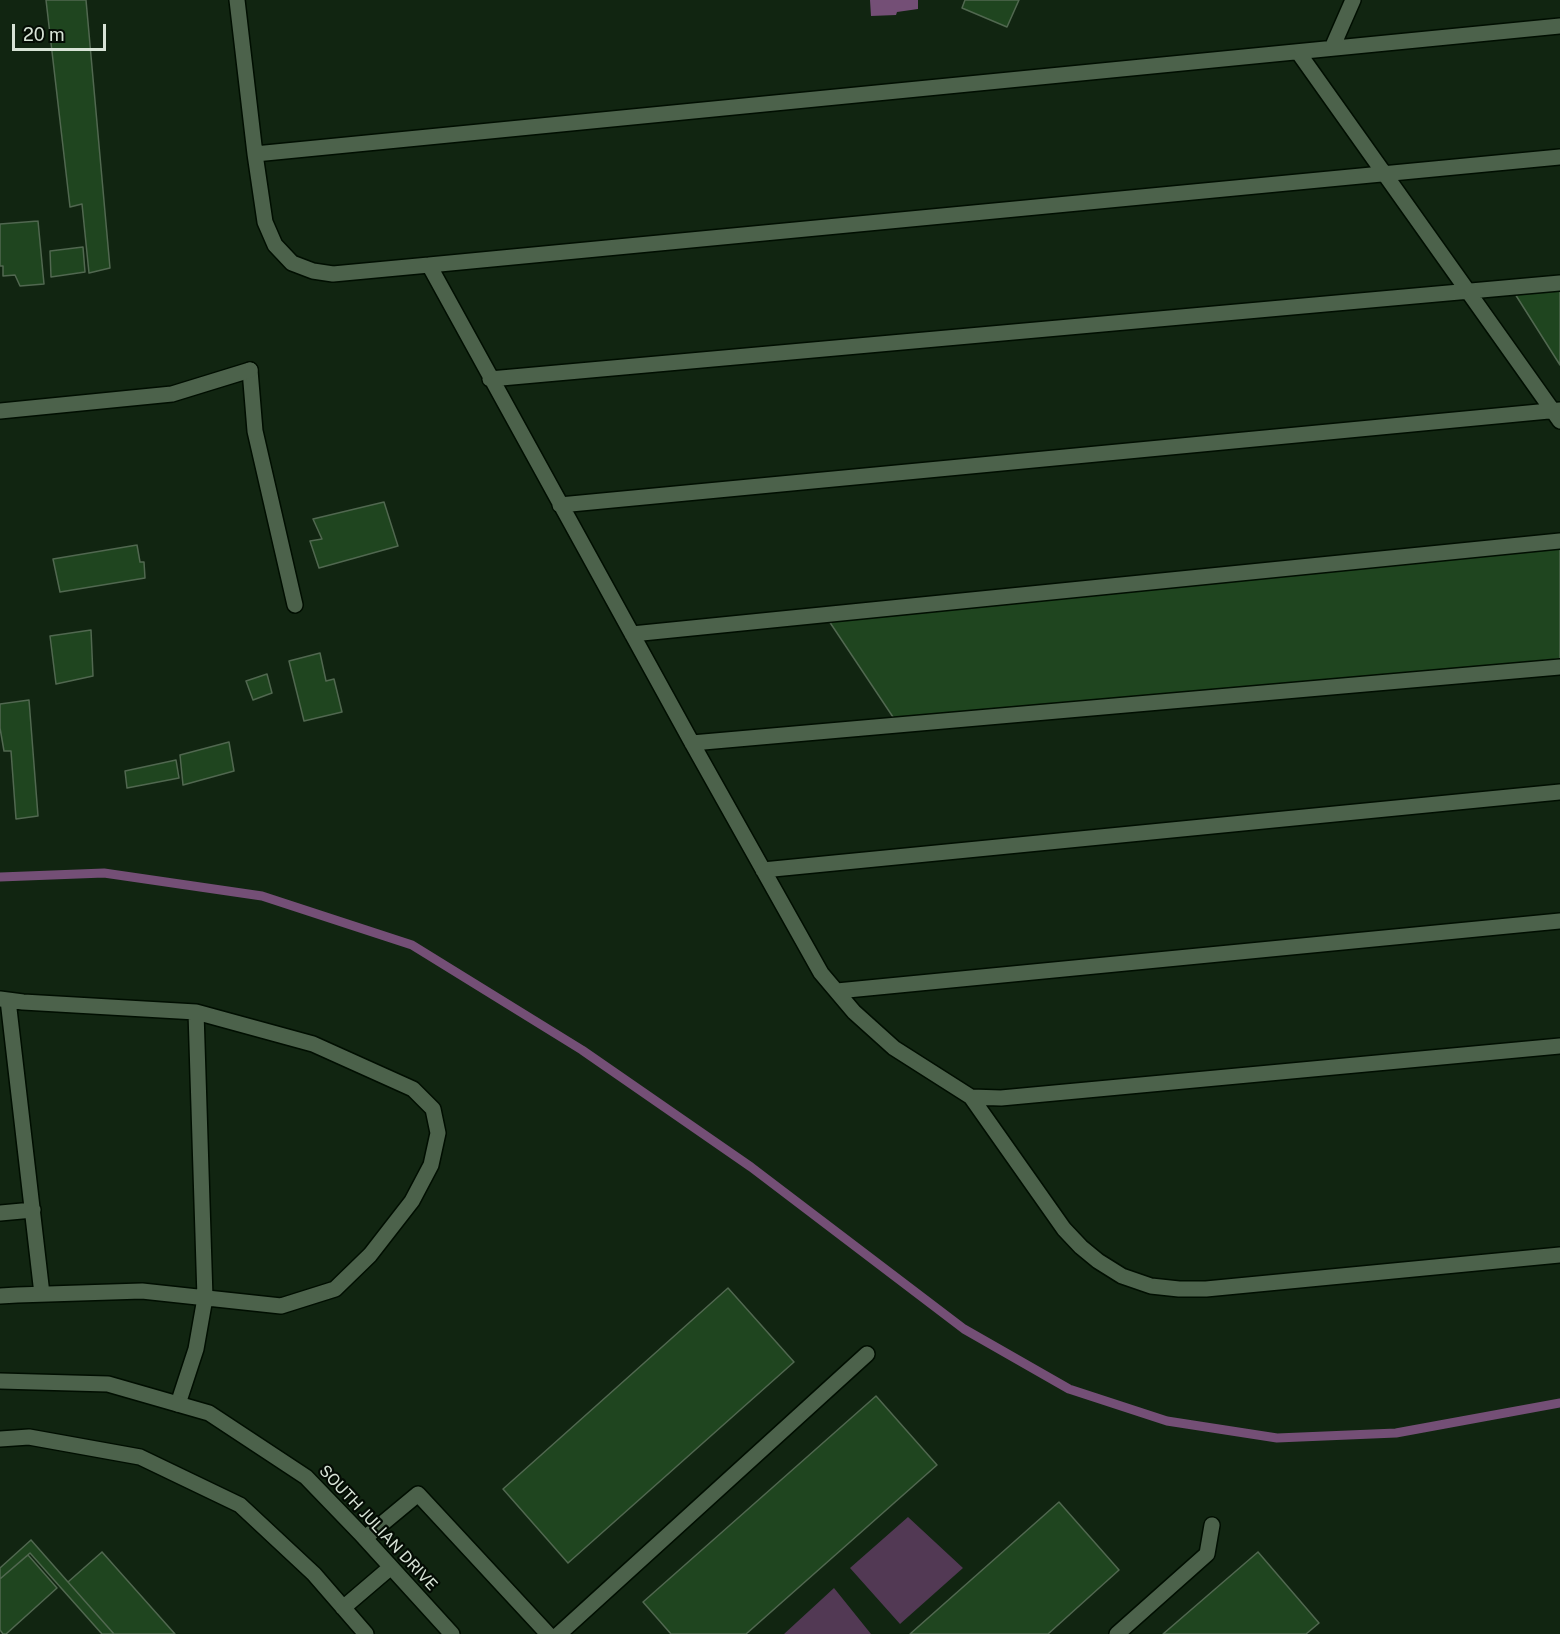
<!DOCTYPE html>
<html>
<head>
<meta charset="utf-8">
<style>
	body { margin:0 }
	#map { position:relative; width:1560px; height:1634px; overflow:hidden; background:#112511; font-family:"Public Sans",sans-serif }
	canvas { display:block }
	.scale { position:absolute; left:12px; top:24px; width:94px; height:27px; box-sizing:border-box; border:3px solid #d7e3d6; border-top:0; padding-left:8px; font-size:18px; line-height:21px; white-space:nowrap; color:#d7e3d6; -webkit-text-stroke:4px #040c04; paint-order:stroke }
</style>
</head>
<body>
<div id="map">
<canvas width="1560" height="1634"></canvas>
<div class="scale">20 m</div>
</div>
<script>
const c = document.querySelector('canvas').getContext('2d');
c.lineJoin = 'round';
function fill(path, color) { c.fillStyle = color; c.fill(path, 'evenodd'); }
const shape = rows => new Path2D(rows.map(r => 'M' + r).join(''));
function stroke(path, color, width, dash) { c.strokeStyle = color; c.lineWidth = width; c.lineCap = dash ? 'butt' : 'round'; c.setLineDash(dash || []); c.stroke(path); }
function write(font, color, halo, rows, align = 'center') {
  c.font = font + ' "Public Sans",sans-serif'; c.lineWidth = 4.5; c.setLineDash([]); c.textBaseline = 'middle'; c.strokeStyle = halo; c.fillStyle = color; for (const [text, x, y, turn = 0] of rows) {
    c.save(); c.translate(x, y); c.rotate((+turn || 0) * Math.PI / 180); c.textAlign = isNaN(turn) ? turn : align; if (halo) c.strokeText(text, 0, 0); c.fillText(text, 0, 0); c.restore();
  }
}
const green = shape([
	[908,1517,963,1568,900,1624,850,1568],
	[834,1588,871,1634,784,1634]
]);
const water = shape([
	[870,0,918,0,918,9,897,12,896,15,871,16]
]);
const stream = shape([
	[0,877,104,873,262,896,412,945,582,1050,751,1167,964,1329,1069,1389,1167,1421,1277,1438,1396,1433,1560,1403]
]);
const building = shape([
	[46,0,86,0,110,268,89,273,82,204,70,207,46,0],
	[965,0,1019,0,1007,27,962,8,965,0],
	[38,221,44,284,20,286,15,275,3,276,3,266,0,266,0,224,38,221],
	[83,247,85,272,51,277,50,251,83,247],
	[1560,282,1560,365,1510,286,1560,282],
	[384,502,398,546,319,568,310,541,322,539,313,519,384,502],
	[1560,541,1560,659,899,726,825,615,1560,541],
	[137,545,140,562,144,562,145,578,60,592,53,559,137,545],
	[91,630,93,676,56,684,50,636,91,630],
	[320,653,326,681,334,679,342,712,304,721,289,661,320,653],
	[267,674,272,693,253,700,246,681,267,674],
	[29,700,38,816,16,819,11,751,4,751,0,728,0,704,29,700],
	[229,742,234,771,183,785,180,755,229,742],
	[176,760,179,778,127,788,125,771,176,760],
	[728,1288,794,1362,568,1563,503,1489,728,1288],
	[876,1396,937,1465,746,1634,671,1634,643,1602,876,1396],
	[1059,1502,1119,1570,1048,1634,910,1634,1059,1502],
	[31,1540,68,1582,114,1634,102,1634,30,1553,0,1579,0,1568,31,1540],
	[102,1552,175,1634,114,1634,68,1582,102,1552],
	[1258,1552,1319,1623,1306,1634,1163,1634,1258,1552],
	[28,1555,57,1588,6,1634,3,1634,0,1630,0,1579,28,1555]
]);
const lane = shape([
	[237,0,255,154,265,222,275,245,292,263,313,271,333,274,429,265,692,743,821,973,854,1012,894,1048,971,1097,1001,1098,1560,1046],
	[1332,48,1353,0],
	[1298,52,1560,421],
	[255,154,1560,26],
	[429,265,1560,157],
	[250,370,255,431,295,605],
	[490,379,1560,283],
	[560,505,1560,410],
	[632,634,1560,541],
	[692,743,1560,667],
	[763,870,1560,792],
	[837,991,1560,921],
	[0,999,23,1002,196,1012,313,1044,413,1089,433,1109,438,1133,431,1165,412,1201,370,1255,335,1289,281,1306,142,1291,17,1295,0,1296],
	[8,1000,42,1294],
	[971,1097,1064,1229,1081,1247,1098,1261,1122,1276,1151,1286,1179,1289,1206,1289,1560,1255],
	[0,1213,33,1210],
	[178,1404,196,1349,205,1298,196,1012],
	[365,1538,418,1494,548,1634],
	[559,1634,867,1354],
	[1117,1634,1207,1554,1212,1525]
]);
const street = shape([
	[0,411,172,394,250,370],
	[0,1381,108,1384,209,1413,306,1477,360,1533,452,1634],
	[0,1439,29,1437,140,1457,240,1505,314,1574,366,1634],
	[343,1608,391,1567]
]);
const streetNames = [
	["SOUTH JULIAN DRIVE",378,1528,47]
];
fill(green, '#523954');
fill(water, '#744f76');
stroke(stream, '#744f76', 9);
fill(building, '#1f451f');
stroke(building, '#516850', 1.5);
stroke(lane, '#000e01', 18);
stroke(street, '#000e01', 18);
stroke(lane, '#4c624b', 15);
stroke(street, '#4c624b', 15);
write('16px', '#d7e3d6', '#040c04', streetNames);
</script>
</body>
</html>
